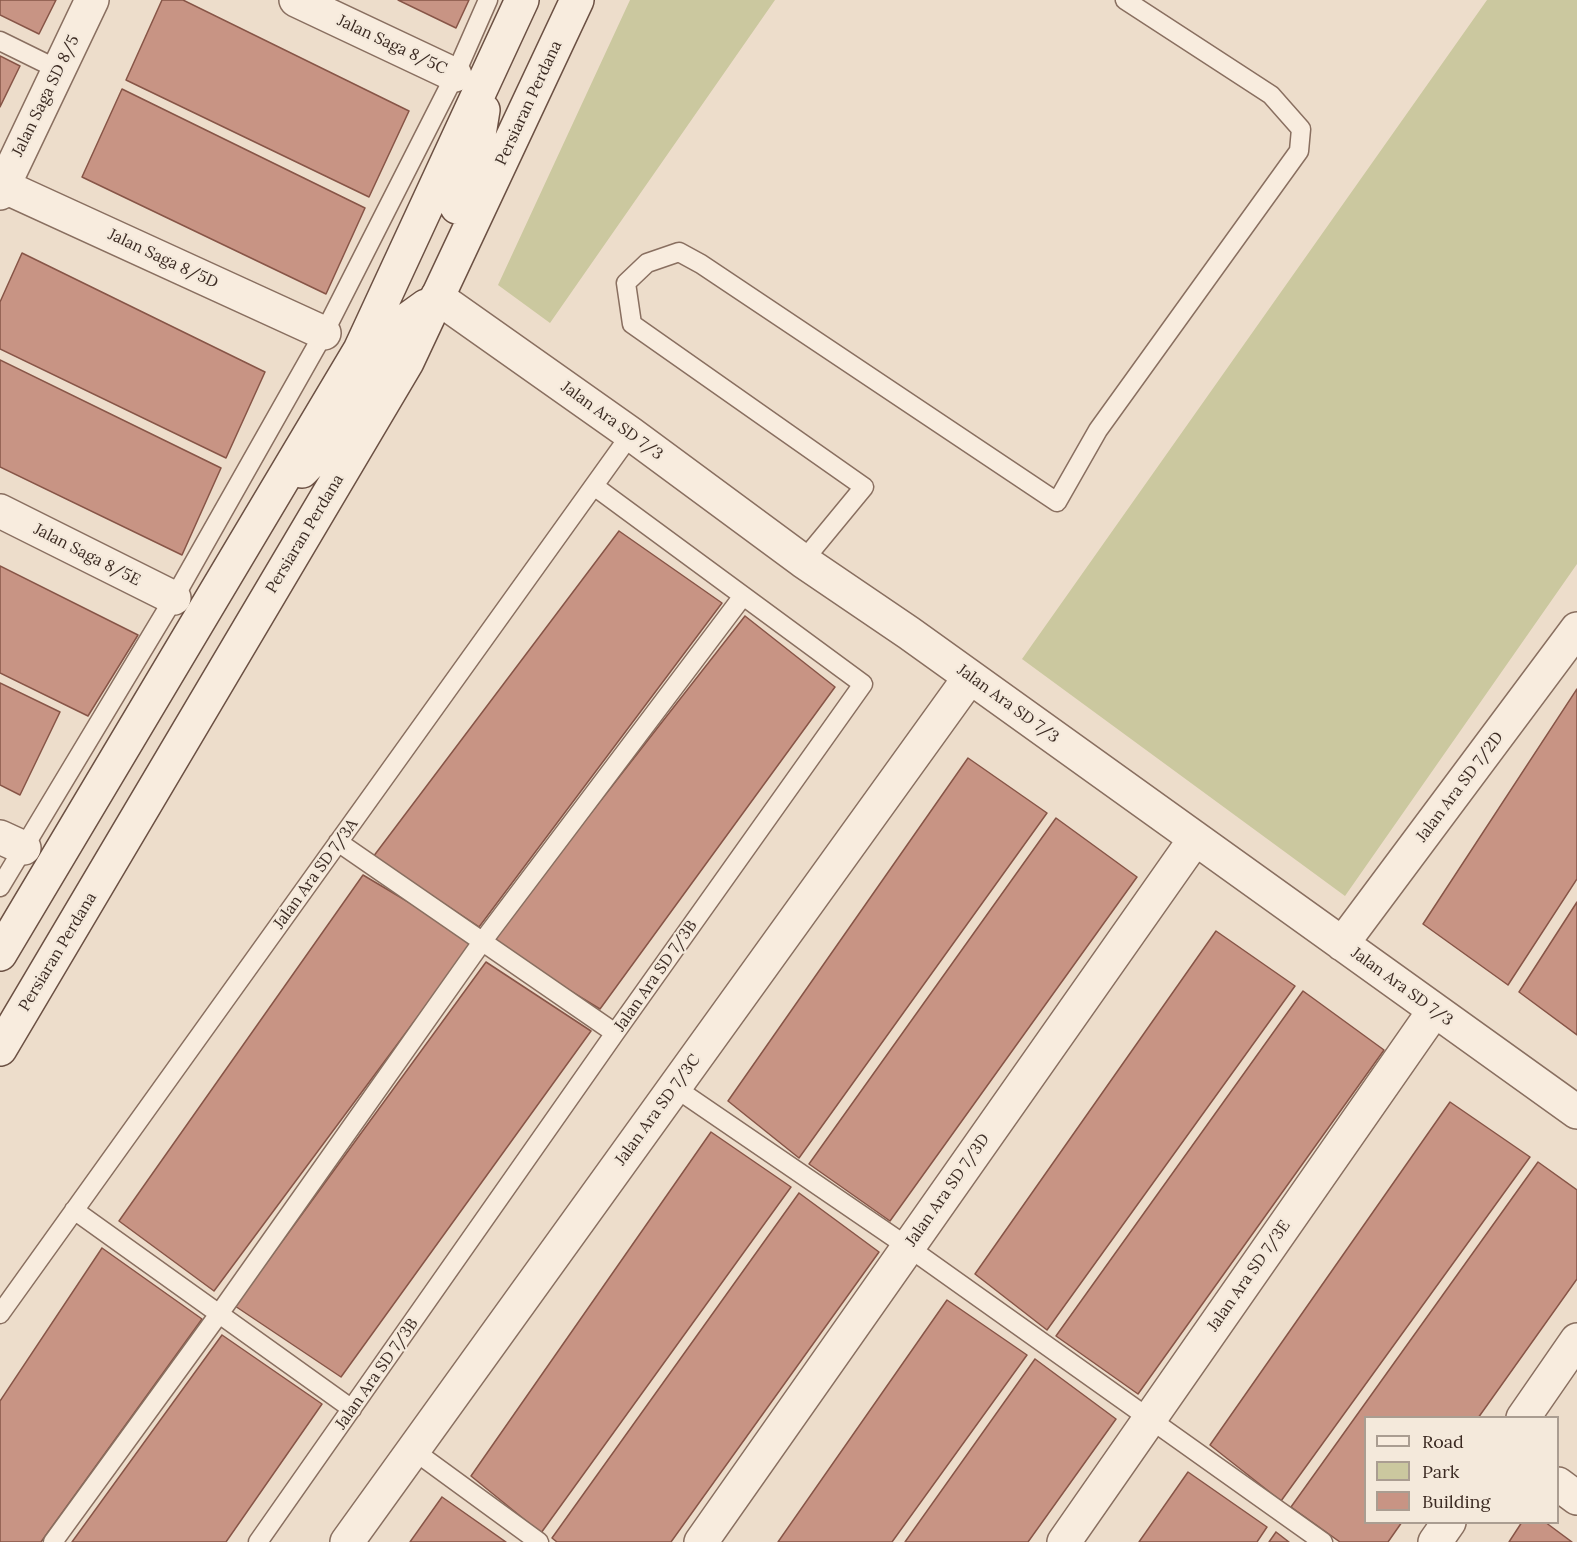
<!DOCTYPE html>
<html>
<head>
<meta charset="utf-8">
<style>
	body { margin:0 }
	#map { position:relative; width:1577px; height:1542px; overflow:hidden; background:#edddcb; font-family:Lora,serif }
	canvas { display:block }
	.legend { position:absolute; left:1364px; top:1416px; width:195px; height:108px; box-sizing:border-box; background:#f4e9db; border:2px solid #aa9d91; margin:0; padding:8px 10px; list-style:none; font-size:18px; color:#3b2a22 }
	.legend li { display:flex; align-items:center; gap:12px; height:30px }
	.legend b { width:30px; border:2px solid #aa9d91 }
</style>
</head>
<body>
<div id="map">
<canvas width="1577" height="1542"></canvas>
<ul class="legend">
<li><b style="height:8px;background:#f8ecde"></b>Road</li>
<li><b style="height:16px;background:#cbc89f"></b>Park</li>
<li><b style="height:16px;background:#c89484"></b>Building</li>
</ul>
</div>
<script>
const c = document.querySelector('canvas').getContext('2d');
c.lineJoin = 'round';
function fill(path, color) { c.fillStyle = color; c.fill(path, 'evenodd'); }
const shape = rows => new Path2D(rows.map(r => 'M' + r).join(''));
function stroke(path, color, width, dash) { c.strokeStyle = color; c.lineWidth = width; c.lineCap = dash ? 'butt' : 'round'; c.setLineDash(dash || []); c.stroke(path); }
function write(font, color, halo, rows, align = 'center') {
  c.font = font + ' Lora,serif'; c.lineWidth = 4.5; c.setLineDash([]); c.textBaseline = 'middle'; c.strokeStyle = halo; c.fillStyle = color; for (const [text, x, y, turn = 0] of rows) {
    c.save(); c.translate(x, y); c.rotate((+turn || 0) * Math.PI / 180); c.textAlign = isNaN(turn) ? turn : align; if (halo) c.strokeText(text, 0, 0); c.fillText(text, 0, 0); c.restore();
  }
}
const green = shape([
	[630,0,775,0,550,323,498,285],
	[1487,0,1577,0,1577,564,1345,896,1022,659]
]);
const building = shape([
	[0,0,56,0,39,34,0,15,0,0],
	[162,0,183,0,409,111,369,197,126,80,162,0],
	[398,0,469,0,456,28,398,0],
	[0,56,20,66,0,107,0,56],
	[122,89,365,208,326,294,82,177,122,89],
	[22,253,265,372,226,458,0,349,0,302,22,253],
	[0,360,221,468,182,555,0,467,0,360],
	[619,531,722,603,479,927,373,857,619,531],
	[0,566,138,635,88,716,0,673,0,566],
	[745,616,835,687,600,1009,490,942,745,616],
	[0,683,60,712,20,795,0,785,0,683],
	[1577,689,1577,879,1508,985,1423,924,1577,689],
	[968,758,1047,813,799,1158,728,1101,968,758],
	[1056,818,1137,877,890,1221,809,1164,1056,818],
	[363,875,474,941,214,1291,119,1221,363,875],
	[1577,902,1577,1035,1519,992,1577,902],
	[1216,931,1295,986,1047,1330,975,1274,1216,931],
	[486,962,591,1031,341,1377,235,1306,486,962],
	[1303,991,1384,1050,1138,1394,1056,1336,1303,991],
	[1450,1102,1530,1157,1281,1501,1210,1445,1450,1102],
	[711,1132,791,1187,541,1533,471,1476,711,1132],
	[1538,1162,1577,1190,1577,1279,1478,1418,1366,1418,1366,1522,1402,1522,1388,1542,1340,1542,1291,1507,1538,1162],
	[799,1193,879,1252,671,1542,557,1542,552,1538,799,1193],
	[102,1248,202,1319,41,1542,0,1542,0,1401,102,1248],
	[947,1300,1027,1355,892,1542,778,1542,947,1300],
	[222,1335,322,1404,226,1542,72,1542,222,1335],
	[1035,1359,1116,1419,1028,1542,905,1542,1035,1359],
	[1188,1472,1267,1527,1257,1542,1139,1542,1188,1472],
	[442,1497,506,1542,410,1542,442,1497],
	[1522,1522,1545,1522,1572,1542,1509,1542,1522,1522],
	[1276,1532,1289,1542,1269,1542,1276,1532]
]);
const service = shape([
	[0,41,59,70],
	[803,561,864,487,632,324,626,283,647,263,679,252,701,264,1057,502,1098,430,1299,151,1301,129,1271,95,1125,0],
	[338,842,615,1033],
	[0,887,174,598,324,333,455,75,488,0],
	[674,1087,908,1247,1323,1542],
	[74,1210,352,1409],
	[0,1314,631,434],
	[413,1450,539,1542],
	[53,1542,219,1314,482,942,743,596],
	[258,1542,615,1033,863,684,594,486]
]);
const minor = shape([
	[296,0,455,75],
	[3,186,324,333],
	[0,193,92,0],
	[437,297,631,434,803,561,909,633,1577,1112],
	[0,511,174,598],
	[0,837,24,848],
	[1342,944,1577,629],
	[1523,1418,1577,1340],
	[1558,1484,1577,1498],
	[347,1542,970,677],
	[701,1542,1195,839],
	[1064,1542,1434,1011],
	[1435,1542,1449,1522]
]);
const secondary = shape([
	[457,207,474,166,483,110],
	[302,471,336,436,401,324,426,306],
	[0,954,360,350,522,0],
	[0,1049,407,362,577,0]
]);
const streetNames = [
	["Jalan Saga 8/5C",392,45,25],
	["Jalan Saga SD 8/5",46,96,-64],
	["Persiaran Perdana",529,103,-65],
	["Jalan Saga 8/5D",163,259,25],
	["Jalan Ara SD 7/3",612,421,36],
	["Persiaran Perdana",305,534,-59],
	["Jalan Saga 8/5E",87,555,27],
	["Jalan Ara SD 7/3",1008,704,36],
	["Jalan Ara SD 7/2D",1460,787,-53],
	["Jalan Ara SD 7/3A",316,874,-54],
	["Persiaran Perdana",58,952,-59],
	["Jalan Ara SD 7/3B",656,976,-55],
	["Jalan Ara SD 7/3",1402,987,36],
	["Jalan Ara SD 7/3C",658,1110,-54],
	["Jalan Ara SD 7/3D",948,1190,-55],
	["Jalan Ara SD 7/3E",1249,1276,-55],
	["Jalan Ara SD 7/3B",377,1374,-55]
];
fill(green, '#cbc89f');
fill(building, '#c89484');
stroke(building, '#875547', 1.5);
stroke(service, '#896f60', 21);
stroke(minor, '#896f60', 36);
stroke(secondary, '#6b5043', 36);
stroke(service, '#f8ecde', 18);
stroke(minor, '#f8ecde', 33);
stroke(secondary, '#f8ecde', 33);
write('16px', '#3b2a22', '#f4e9db', streetNames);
</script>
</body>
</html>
